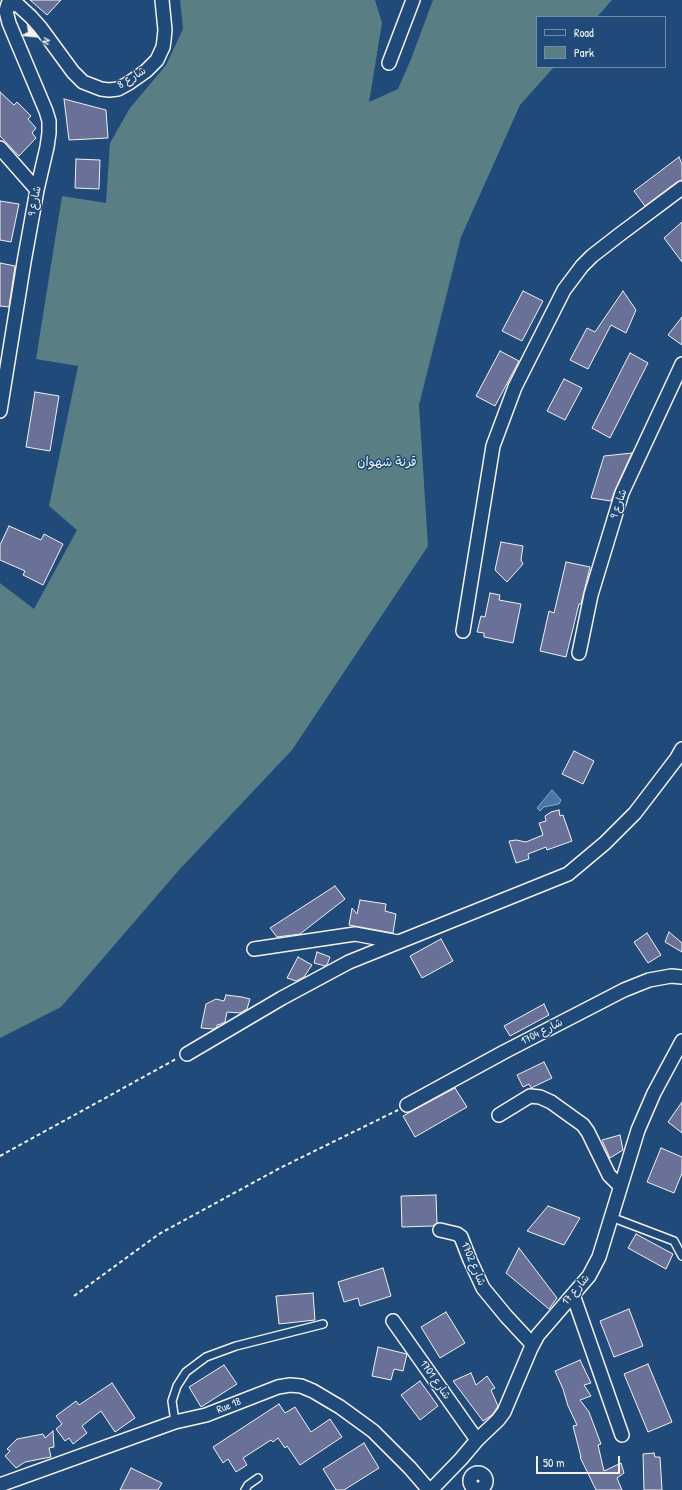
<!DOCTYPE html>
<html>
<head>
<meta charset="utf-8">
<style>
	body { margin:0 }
	#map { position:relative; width:682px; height:1490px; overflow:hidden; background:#1f4a7a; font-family:"Patrick Hand",sans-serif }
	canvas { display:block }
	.legend { position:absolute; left:536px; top:16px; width:130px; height:52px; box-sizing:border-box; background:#1f4a7a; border:1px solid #748da6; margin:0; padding:5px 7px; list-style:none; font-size:12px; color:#f4f1e8 }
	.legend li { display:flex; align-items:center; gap:8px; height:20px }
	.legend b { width:20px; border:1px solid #748da6 }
	.north { position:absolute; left:16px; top:16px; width:40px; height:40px; -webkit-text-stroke:3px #1f4a7a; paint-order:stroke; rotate:117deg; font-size:11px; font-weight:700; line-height:16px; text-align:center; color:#f4f1e8 }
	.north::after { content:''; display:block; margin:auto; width:14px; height:18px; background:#f4f1e8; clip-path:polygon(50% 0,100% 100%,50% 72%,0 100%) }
	.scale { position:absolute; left:536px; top:1456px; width:84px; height:18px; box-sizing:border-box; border:2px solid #f4f1e8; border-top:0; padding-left:5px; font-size:12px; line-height:14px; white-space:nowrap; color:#f4f1e8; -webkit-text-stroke:3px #1f4a7a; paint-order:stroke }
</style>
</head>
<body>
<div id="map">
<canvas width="682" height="1490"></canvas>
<ul class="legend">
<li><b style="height:5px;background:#1f4a7a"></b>Road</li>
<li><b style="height:11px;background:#597f84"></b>Park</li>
</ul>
<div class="north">N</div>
<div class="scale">50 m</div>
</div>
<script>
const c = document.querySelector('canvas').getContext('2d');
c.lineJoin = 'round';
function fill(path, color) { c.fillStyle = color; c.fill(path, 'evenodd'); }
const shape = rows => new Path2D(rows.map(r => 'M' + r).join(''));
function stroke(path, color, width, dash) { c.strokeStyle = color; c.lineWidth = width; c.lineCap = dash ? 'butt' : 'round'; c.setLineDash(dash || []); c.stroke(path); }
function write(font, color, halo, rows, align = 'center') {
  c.font = font + ' "Patrick Hand","Playpen Sans Arabic",sans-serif'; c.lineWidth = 3; c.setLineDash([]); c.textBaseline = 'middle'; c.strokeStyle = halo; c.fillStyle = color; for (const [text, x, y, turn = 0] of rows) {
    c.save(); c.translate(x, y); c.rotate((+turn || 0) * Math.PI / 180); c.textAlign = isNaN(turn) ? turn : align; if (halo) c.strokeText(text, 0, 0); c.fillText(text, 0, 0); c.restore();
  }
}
const green = shape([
	[180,0,375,0,382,23,369,102,398,89,411,59,433,0,612,0,597,17,537,17,537,67,554,67,520,105,461,237,419,405,428,546,292,750,179,870,61,1007,0,1038,0,583,34,609,77,530,49,506,78,366,36,359,62,196,106,203,110,143,130,108,166,65,183,29]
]);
const water = shape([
	[552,790,561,800,559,804,544,807,540,811,537,808,552,790]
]);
const building = shape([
	[30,0,61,0,47,15,30,0],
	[0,92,14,105,17,102,31,116,28,119,36,128,32,133,36,138,19,156,0,136,0,92],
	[64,99,106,110,108,138,69,140,64,99],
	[679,157,682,164,682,180,677,182,645,206,634,191,679,157],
	[76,159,100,160,99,189,75,188,76,159],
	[0,201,19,204,11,242,0,240,0,201],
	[682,222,682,262,664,238,682,222],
	[0,263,15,266,9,307,0,306,0,263],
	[523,291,543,301,522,341,502,331,523,291],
	[623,291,636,310,626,333,611,325,588,369,570,360,587,328,595,332,623,291],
	[682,317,682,345,668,335,682,317],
	[500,351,519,361,495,406,476,396,500,351],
	[630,353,648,363,610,438,592,428,630,353],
	[564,379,582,388,565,420,547,411,564,379],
	[35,392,59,396,50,451,26,447,35,392],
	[632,453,615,490,611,501,591,498,604,456,632,453],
	[9,526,41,540,44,534,63,544,43,585,23,575,25,571,0,560,0,545,9,526],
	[501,542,523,546,521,560,523,564,507,582,495,570,501,542],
	[566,562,590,567,581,604,579,604,566,657,540,651,549,611,554,613,566,562],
	[490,593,500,595,499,600,521,604,513,643,484,637,484,633,477,632,481,616,485,617,490,593],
	[574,751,594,761,583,784,562,774,574,751],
	[559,810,560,816,563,815,572,841,547,850,546,847,528,854,529,859,516,863,509,841,516,840,526,842,543,835,539,823,546,821,545,816,551,812,559,810],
	[335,886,345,899,300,934,277,937,270,928,335,886],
	[360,900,386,904,385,911,396,914,393,933,349,925,352,908,357,914,360,900],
	[669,932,682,943,682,952,665,942,669,932],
	[647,933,661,955,648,963,634,942,647,933],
	[441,939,453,961,422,978,410,956,441,939],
	[317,952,330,957,327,965,325,966,314,963,317,952],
	[298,957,312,965,304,977,296,981,287,978,298,957],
	[226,995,242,997,250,999,247,1009,240,1013,227,1012,225,1022,221,1024,217,1025,217,1027,214,1029,201,1028,206,1004,216,999,224,1001,226,995],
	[544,1004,549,1015,510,1036,504,1026,544,1004],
	[544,1062,552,1078,531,1088,529,1084,523,1087,517,1075,544,1062],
	[455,1088,467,1107,415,1137,403,1116,455,1088],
	[682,1102,682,1133,668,1122,682,1102],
	[620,1135,623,1150,610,1158,602,1140,620,1135],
	[661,1148,682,1157,682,1173,674,1193,647,1182,661,1148],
	[436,1195,437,1223,433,1226,402,1227,401,1196,436,1195],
	[548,1206,580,1218,564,1245,527,1231,548,1206],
	[636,1234,673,1254,666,1269,628,1248,636,1234],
	[519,1248,557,1298,549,1309,506,1273,519,1248],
	[383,1268,391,1296,360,1306,358,1298,344,1302,338,1282,383,1268],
	[313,1293,315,1320,279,1324,276,1296,313,1293],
	[629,1309,643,1346,614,1357,600,1321,629,1309],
	[446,1312,465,1343,440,1358,421,1327,446,1312],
	[378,1347,407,1354,403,1371,394,1369,391,1380,372,1376,378,1347],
	[580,1360,591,1383,584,1385,591,1396,580,1400,589,1412,601,1444,598,1445,604,1471,621,1463,624,1473,617,1478,622,1490,596,1490,580,1457,581,1457,573,1426,577,1425,568,1406,563,1389,555,1371,580,1360],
	[648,1364,672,1422,648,1432,624,1374,648,1364],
	[224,1365,237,1384,201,1407,189,1387,224,1365],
	[471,1373,476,1385,487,1376,495,1388,491,1390,498,1406,492,1415,483,1421,453,1381,471,1373],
	[420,1381,438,1406,420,1420,401,1395,420,1381],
	[112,1383,135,1418,115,1432,101,1411,82,1426,87,1433,73,1444,69,1438,65,1441,56,1429,62,1424,56,1416,76,1401,79,1405,112,1383],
	[279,1404,285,1413,295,1407,311,1432,330,1419,342,1437,300,1465,287,1446,285,1448,278,1438,273,1442,271,1440,243,1458,247,1465,236,1472,228,1459,223,1463,213,1447,279,1404],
	[53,1431,54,1447,49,1448,51,1457,25,1462,16,1468,5,1456,10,1451,7,1449,17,1439,43,1434,45,1438,53,1431],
	[364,1443,379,1468,344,1490,336,1490,323,1469,364,1443],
	[654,1453,655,1457,660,1457,662,1490,644,1490,643,1454,654,1453],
	[131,1468,162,1483,158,1490,120,1490,131,1468]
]);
const path = shape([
	[0,1156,176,1059],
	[74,1296,159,1234,280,1168,398,1110]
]);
const lane = shape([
	[611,1217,674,1241,682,1256],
	[175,1422,172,1401,177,1386,186,1372,206,1357,236,1346,323,1324],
	[245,1490,248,1485,258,1478]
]);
const street = shape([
	[8,4,18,5,31,17,40,27,73,72,83,82,101,89,109,90,118,89,129,83,146,71,157,60,163,47,164,40,165,30,162,0],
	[389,63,413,0],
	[0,148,37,190],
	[0,411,24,262,37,190,47,147,49,133,49,121,46,111,9,23,6,11,8,4],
	[463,631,493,446,515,387,564,290,582,266,592,256,619,235,682,188],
	[579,653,591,595,622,493,682,364],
	[254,949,355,934,398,942],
	[187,1054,282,998,349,962,568,874,605,843,635,813,677,758,682,749],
	[407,1105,504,1052,624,990,649,980,671,976,682,977],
	[499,1115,530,1096,540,1097,551,1102,583,1125,588,1132,609,1175,620,1186],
	[440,1230,457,1234,461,1237,470,1260,483,1288,506,1316,532,1344],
	[573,1295,622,1435],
	[393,1321,477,1440],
	'470 1481a8 8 0 1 1 16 0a8 8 0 1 1-16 0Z',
	[0,1485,175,1422,206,1415,278,1387,290,1385,301,1386,313,1391,340,1407,373,1431,410,1468,429,1490],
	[431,1490,461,1459,477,1440,498,1420,504,1412,531,1348,538,1335,589,1276,599,1257,638,1130,654,1093,682,1041]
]);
const streetNames = [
	["شارع 8",132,78,-32],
	["شارع 9",35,201,-79],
	["شارع 9",619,504,-71],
	["شارع 1704",542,1032,-27],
	["شارع 1702",473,1264,67],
	["شارع 17",576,1290,-49],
	["شارع 1701",435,1380,55],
	["Rue 18",229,1406,-22]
];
const quarterNames = [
	["قرنة شهوان",387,463]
];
fill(green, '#597f84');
fill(water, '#4877a4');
stroke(water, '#8da8bf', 1);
fill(building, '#697198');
stroke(building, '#f4f1e8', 1);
stroke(lane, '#f4f1e8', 10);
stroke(street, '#f4f1e8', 16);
stroke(path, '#f4f1e8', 2, [4, 3]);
stroke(lane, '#1f4a7a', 7);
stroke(street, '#1f4a7a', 13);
write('11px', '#f4f1e8', '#1f4a7a', streetNames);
write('13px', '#f4f1e8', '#1f4a7a', quarterNames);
</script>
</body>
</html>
